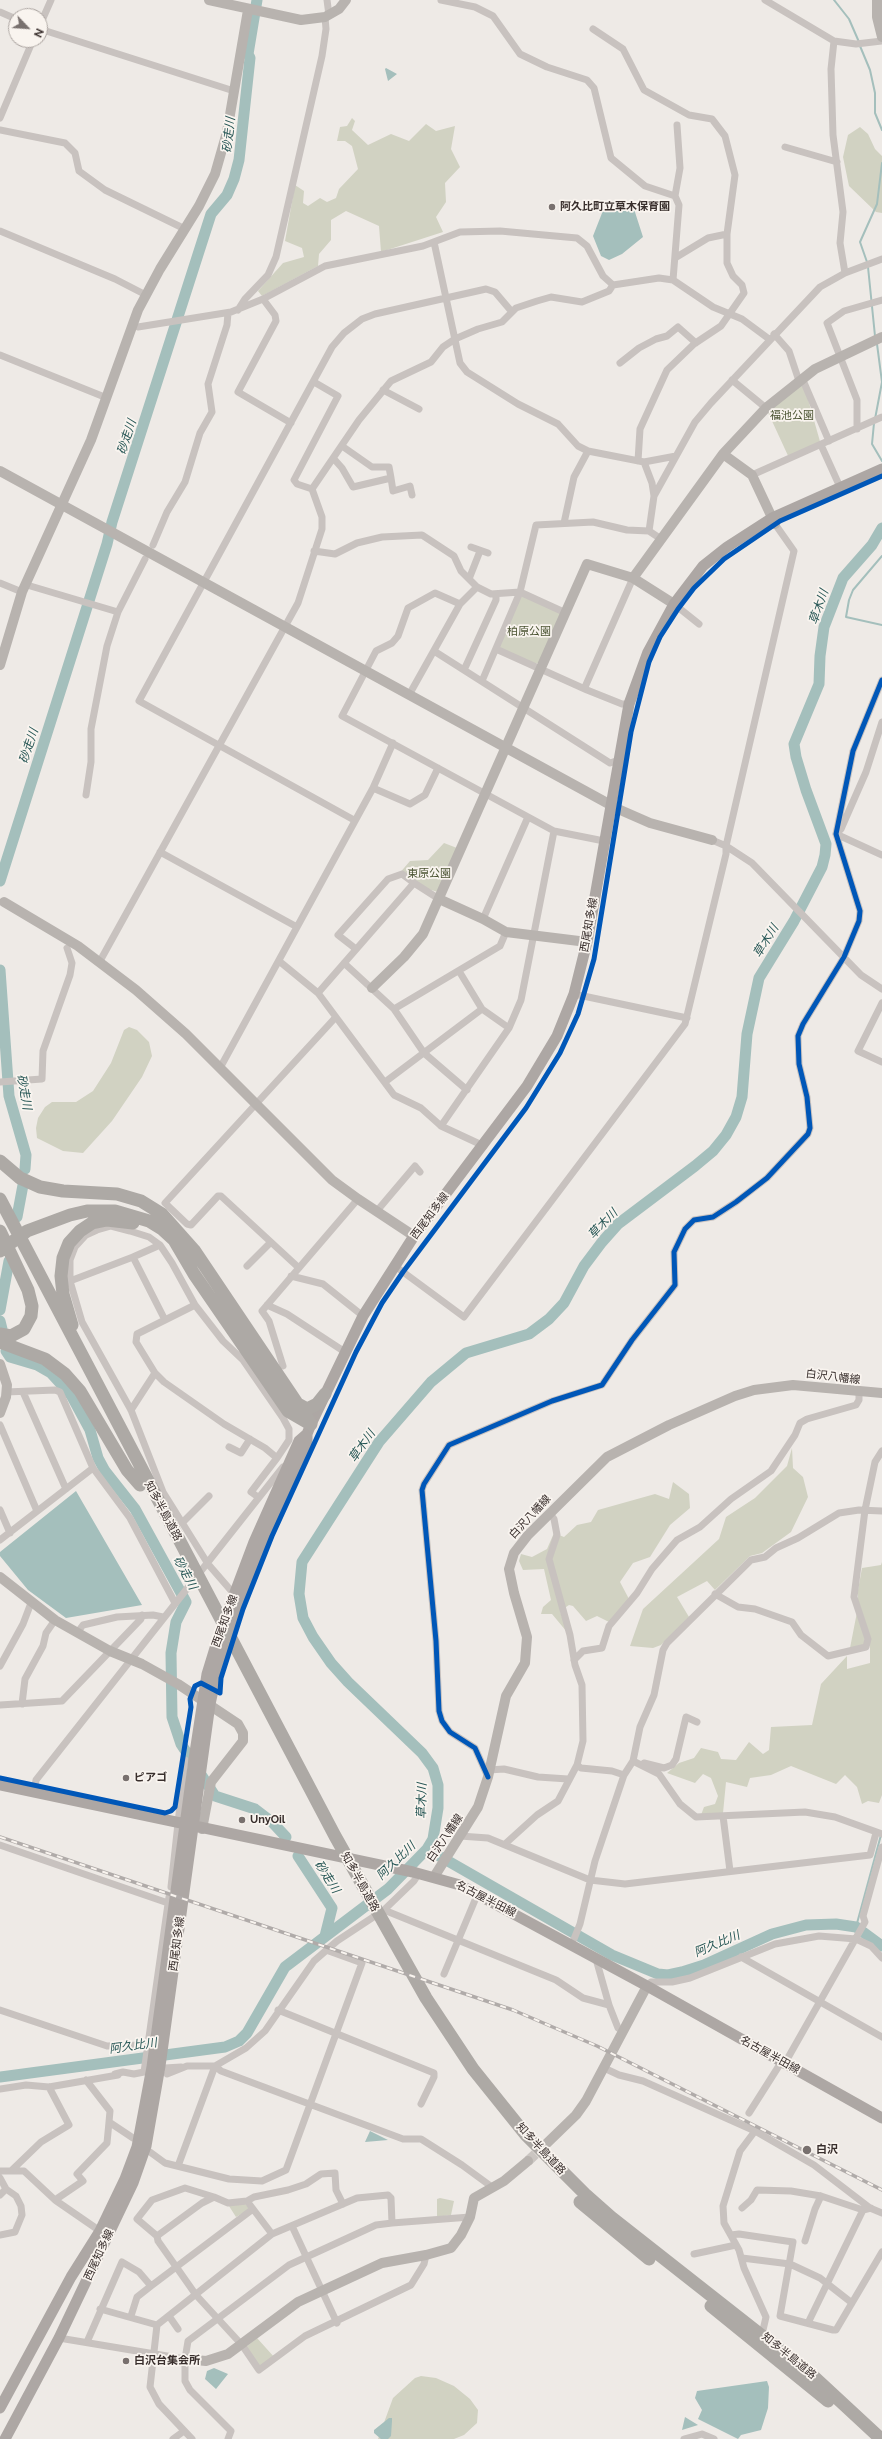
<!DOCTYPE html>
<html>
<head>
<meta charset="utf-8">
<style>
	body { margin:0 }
	#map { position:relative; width:882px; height:2439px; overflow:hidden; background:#eeeae6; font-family:Raleway,sans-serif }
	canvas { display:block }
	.north { position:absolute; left:8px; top:8px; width:40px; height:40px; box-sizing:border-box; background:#f9f4ef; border:1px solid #aca5a1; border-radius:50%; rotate:115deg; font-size:11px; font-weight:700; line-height:16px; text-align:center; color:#392f2d }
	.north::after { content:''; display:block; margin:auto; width:14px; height:18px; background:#78706e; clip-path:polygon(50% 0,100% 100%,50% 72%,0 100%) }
</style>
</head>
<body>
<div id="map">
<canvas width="882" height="2439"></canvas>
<div class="north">N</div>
</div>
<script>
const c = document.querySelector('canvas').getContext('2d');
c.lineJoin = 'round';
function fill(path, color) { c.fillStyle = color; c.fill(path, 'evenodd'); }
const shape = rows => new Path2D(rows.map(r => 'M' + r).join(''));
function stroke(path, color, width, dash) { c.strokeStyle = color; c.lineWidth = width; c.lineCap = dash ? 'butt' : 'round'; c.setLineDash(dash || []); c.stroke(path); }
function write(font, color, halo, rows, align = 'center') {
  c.font = font + ' Raleway,"Noto Sans JP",sans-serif'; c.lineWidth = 3.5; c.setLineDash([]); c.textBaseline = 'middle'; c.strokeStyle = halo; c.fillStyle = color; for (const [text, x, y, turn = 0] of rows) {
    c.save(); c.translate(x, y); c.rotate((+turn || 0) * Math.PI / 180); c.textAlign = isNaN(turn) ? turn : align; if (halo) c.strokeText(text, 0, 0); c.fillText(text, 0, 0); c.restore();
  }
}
const green = shape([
	[352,118,355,121,352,130,368,145,391,134,409,141,426,124,436,131,455,126,451,149,460,167,445,183,446,202,436,217,443,232,381,252,379,226,346,211,331,220,331,240,319,254,318,266,262,296,258,291,283,263,304,257,302,248,285,241,295,185,304,191,303,203,308,206,320,198,327,202,336,198,339,189,358,169,352,146,345,141,337,141,340,127,347,126],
	[860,127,868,134,875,149,882,156,882,213,876,212,849,186,843,157,848,135],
	[802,378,821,445,790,460,766,408],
	[522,595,562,613,543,661,535,664,496,649],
	[444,843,457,848,438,892,411,884,398,875,410,861,428,860],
	[129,1027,137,1030,149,1042,152,1056,142,1077,112,1121,83,1153,63,1151,37,1138,36,1128,38,1118,45,1107,52,1102,76,1102,93,1091,111,1063,124,1030],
	[792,1448,793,1468,803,1477,808,1497,791,1532,762,1553,750,1556,715,1590,707,1581,677,1597,689,1617,661,1645,653,1648,630,1646,643,1609,719,1539,726,1517,755,1498,787,1466],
	[673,1482,689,1494,690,1508,670,1525,650,1557,633,1563,620,1582,629,1599,609,1622,597,1616,586,1621,573,1606,569,1605,560,1611,567,1632,552,1614,541,1614,543,1607,551,1600,544,1569,523,1570,519,1561,521,1554,532,1557,547,1549,554,1533,564,1537,577,1525,591,1522,598,1510,655,1494,669,1499],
	[882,1562,882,1795,879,1803,868,1801,862,1804,857,1787,845,1775,836,1784,791,1766,771,1775,750,1778,747,1787,726,1782,723,1813,701,1815,704,1807,715,1804,718,1796,711,1778,703,1774,695,1783,667,1773,679,1763,694,1758,701,1748,718,1752,721,1759,736,1760,749,1742,763,1754,769,1750,771,1727,812,1725,821,1684,847,1656,847,1669,870,1663,870,1645,850,1648,858,1607,858,1590,862,1568,881,1565],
	[440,2198,454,2201,451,2215,437,2217,437,2199],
	[244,2203,250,2209,236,2217,229,2206],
	[257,2338,275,2358,259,2370,246,2347],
	[421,2376,436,2378,454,2386,470,2399,478,2410,477,2423,464,2435,454,2439,378,2439,393,2398,415,2378]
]);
const water = shape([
	[386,68,397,74,388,81,385,69],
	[604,208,634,209,643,237,622,254,609,260,601,256,593,236],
	[76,1491,142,1605,66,1618,28,1590,0,1556,0,1552],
	[370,2131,388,2140,365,2142],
	[214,2368,228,2374,216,2389,205,2379,207,2371],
	[767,2381,769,2387,768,2408,761,2430,741,2435,738,2439,698,2419,702,2410,695,2398,697,2391],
	[685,2417,698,2425,682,2430],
	[389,2418,392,2418,392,2421,391,2436,388,2439,381,2439,374,2433,374,2430]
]);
const stream = shape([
	[834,0,849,19,859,42],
	[860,46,870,70,875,93,875,113,882,130],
	[867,262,860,242,877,204,882,163],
	[868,267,875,336],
	[875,419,882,382,877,344],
	[874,423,872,444,882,461],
	[882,556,853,590,849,600,846,617,882,625],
	[856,1927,881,1835]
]);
const river = shape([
	[0,881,107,544,112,522,211,214,227,195,234,179,239,160,250,58,248,54,257,0],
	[0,970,9,1096,26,1155,25,1169],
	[17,1217,23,1185],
	[0,1310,9,1261],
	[0,1321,2,1329],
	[6,1351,10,1357,37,1365,51,1373,71,1395,90,1430,98,1458,105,1471,135,1509,186,1602,176,1622,171,1653,172,1717,181,1744,215,1796,255,1809,272,1822,286,1837],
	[427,1849,612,1955,658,1974,668,1975,682,1972,704,1965,772,1934,806,1925,836,1924,856,1927,882,1946],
	[298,1856,332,1908,325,1936],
	[0,2077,225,2047,239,2041,247,2033,285,1967,388,1889,427,1849,433,1839,438,1808,438,1785,433,1768,422,1753,348,1682,331,1663,313,1637,303,1618,299,1594,302,1562,379,1442,431,1382,466,1353,529,1334,549,1319,564,1303,584,1266,602,1242,618,1224,695,1166,713,1151,726,1135,736,1117,742,1097,747,1034,759,978,794,921,822,867,825,855,826,844,806,790,796,757,794,744,819,684,820,656,824,627,843,578,872,545,882,528]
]);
const secondaryTunnel = shape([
	[528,2161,544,2146]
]);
const street = shape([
	[327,0,329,15],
	[441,0,475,7,493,16,520,54,547,67,587,80,594,88,611,158,645,186,675,196,679,205,673,280],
	[765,0,834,41,856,44,882,41],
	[0,12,16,19],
	[40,25,51,0],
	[40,29,234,91],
	[593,29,623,49,644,90,689,115,712,119,725,136,735,175,727,234,727,263,733,276,742,285,744,293,721,326,694,344,667,370,640,429,638,461],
	[834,41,831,69,833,135,843,212,840,243,845,273],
	[0,118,33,40],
	[0,130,65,143,75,153,79,171,105,190,185,229],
	[785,147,837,162],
	[675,196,680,168,677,125],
	[0,231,115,279,146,295],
	[434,242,460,363,467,372,518,404,558,424,578,446,588,451,644,462,676,456],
	[675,258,708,238,727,234],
	[263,299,275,315,276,321,238,392,291,423],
	[238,310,245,299,268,275,276,257,322,56,326,29,325,17],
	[132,325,138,327,231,312,263,299,325,266,423,246,460,232,500,231,577,238,587,246,603,276,613,285,659,278,673,280,713,307,742,319,769,339],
	[774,334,789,351,799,381],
	[0,355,107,398],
	[620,363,639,348,656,339,667,336,678,327,696,343],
	[802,378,829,441],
	[732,380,766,408],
	[383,390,419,409],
	[857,429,857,400,827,323,844,311,882,300],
	[821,445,840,487],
	[334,459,342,468,353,487,391,478,389,467,372,467,342,446],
	[644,462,652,483,654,496],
	[752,475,882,417],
	[391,478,393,491,410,486,412,495],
	[312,489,297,484,294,480,338,396,314,382],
	[564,523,574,477,588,451],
	[649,531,654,496,695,422,711,403,820,287,845,273,882,259],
	[153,545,167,512,185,482,200,433,212,412,208,384,227,325,228,313],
	[471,547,488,553],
	[314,551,335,554,357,543,382,537,422,535,454,556,461,571,469,579],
	[0,583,22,592],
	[27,585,118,612],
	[477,587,469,579,480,551],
	[460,604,435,593,408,608,398,636,392,643,376,651,342,716,554,831,604,841],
	[674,604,699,624],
	[496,649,587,690,622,704,629,704],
	[434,651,610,763,619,760],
	[464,670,496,600,496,594],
	[482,681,520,592,566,613],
	[585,687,633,578],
	[409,695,460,604,477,587,491,594,520,592,536,525,593,522,627,530,649,531,661,539],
	[373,788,410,804,425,795,438,768],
	[86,795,91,762,91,729,107,646,118,612,145,559],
	[354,820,139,701,332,347,344,333,362,319,375,314,486,289,495,292,512,312],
	[836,834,841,829,866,772,882,722],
	[836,834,882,855],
	[712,840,726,846,752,863,861,975,882,989],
	[160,852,297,927],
	[483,919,528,817],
	[356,949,338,935,388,879,402,874,414,883],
	[100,961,298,603,322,529,322,517,312,489,359,420,391,381,431,362,443,347,455,339,478,329,502,322,516,308,537,301,551,297,582,302,609,291,613,285],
	[279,961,318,993,394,1095,421,1108,441,1126,484,1146],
	[344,963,394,1009,424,1053,467,1090],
	[459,971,482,1009,509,1028],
	[318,993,414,883,439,899],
	[574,994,687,1018],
	[882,1003,858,1051,882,1062],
	[394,1009,500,946,506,932],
	[220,1068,373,788,393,743],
	[0,1082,42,1079,43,1051,70,975,72,963,67,948],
	[385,1082,482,1009],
	[441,1126,509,1028,521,1000,554,831],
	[376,1212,415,1166,420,1172],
	[160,1245,172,1263,195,1305,223,1341,243,1360,283,1418,289,1429,289,1440,277,1458],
	[247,1266,270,1243],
	[395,1266,464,1317,685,1024,726,854,726,846,794,551,775,524],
	[299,1268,221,1196,218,1196,191,1225,187,1224,165,1203,335,1018],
	[291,1276,323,1284,363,1316],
	[70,1281,70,1260,75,1247,86,1235,97,1230,111,1226,130,1231,149,1237,160,1245,133,1257],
	[267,1305,287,1314,345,1352],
	[165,1320,195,1305],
	[283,1366,269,1321,262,1311,358,1199],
	[6,1392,55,1390,60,1392,93,1468,130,1518,175,1603],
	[23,1392,66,1489],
	[131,1410,155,1373],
	[0,1425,37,1511],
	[229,1447,241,1453,250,1439],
	[0,1510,10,1533],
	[550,1514,554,1519,557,1535,549,1559,570,1635,575,1665,582,1685,583,1741,577,1765,581,1768,612,1771,624,1775],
	[182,1523,209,1496],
	[0,1540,93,1468],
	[234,1594,208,1564,163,1492,131,1410,82,1322,70,1281,133,1257,165,1320,137,1334,136,1342,155,1373,164,1382,224,1424,265,1448,277,1458,251,1492,258,1497],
	[715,1594,738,1607,755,1609,792,1622,801,1635,828,1656,866,1647,868,1639,854,1597,865,1510,875,1462,882,1451],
	[77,1633,83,1625,117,1617,153,1615,163,1617],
	[574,1660,583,1651,602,1648,609,1626,637,1593,652,1569,677,1540,700,1527,731,1499,771,1471,795,1435,800,1423,807,1419,856,1405,859,1400,859,1392],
	[0,1666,23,1624,31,1603],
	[22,1704,25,1679,43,1646,46,1633,55,1620],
	[0,1705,62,1701,141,1619,142,1615],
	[633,1761,659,1774,680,1804,696,1817,805,1812,835,1817,882,1834],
	[644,1763,664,1768,672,1765,676,1759,686,1717,697,1722],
	[489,1770,504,1769,538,1777,568,1779],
	[488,1777,475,1748,450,1732,442,1721,439,1711,436,1641,422,1490,424,1484,449,1445,552,1401,602,1385,632,1340,675,1285,674,1252,685,1229,694,1220,713,1217,736,1202,767,1178,808,1134,810,1128,807,1097,799,1064,798,1036,803,1024,844,957,859,921,860,911,836,834,853,751,882,680],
	[34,1792,36,1780,283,1467],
	[723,1816,730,1871],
	[460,1836,488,1838,590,1880,625,1884,870,1855,876,1833],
	[505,1844,537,1815,558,1801,577,1765],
	[0,1845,168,1903],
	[171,1887,185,1760],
	[384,1910,556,1980,583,1998,609,2005],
	[574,1939,580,1924,595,1861,624,1775,633,1761,640,1727,654,1695,663,1650,667,1643,751,1560,765,1557,776,1548,798,1538,839,1513,859,1510,882,1511],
	[741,1957,882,2037],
	[596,1959,609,2005,618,2028,623,2031],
	[444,1974,478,1893],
	[647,1986,651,1982,672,1982,690,1978,775,1944,819,1936,856,1939,871,1946,882,1958],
	[0,2010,107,2046,144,2045],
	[278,2010,434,2073,434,2077,421,2104],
	[785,2063,865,1922,863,1916,882,1847],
	[215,2066,221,2071,403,2139,421,2139,462,2165,492,2187],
	[165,2068,181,2067],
	[604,2068,619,2075,643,2081,755,2131,814,2165,870,2208,882,2213],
	[115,2074,123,2072,134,2074,144,2072,169,1897],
	[167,2074,187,2066,215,2066,246,2048,265,2031,314,1961,337,1941,384,1910,414,1881,419,1873],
	[86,2080,110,2111,109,2122,133,2138],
	[0,2089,26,2085,49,2087,118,2075],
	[749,2113,782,2061],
	[755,2131,740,2151,723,2206,724,2223,739,2250,744,2268,766,2317,763,2330],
	[150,2152,165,2163,229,2179,262,2181,286,2170,362,1963,326,1950],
	[178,2166,215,2066],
	[12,2170,41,2142,69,2125,49,2087],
	[0,2171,24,2171,55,2200,100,2231],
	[0,2178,6,2189,0,2195],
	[55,2200,83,2181,77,2174,107,2143,109,2122],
	[247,2201,272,2234],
	[343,2204,336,2190,335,2173,321,2174,306,2184,288,2190,254,2197,247,2201,228,2203,214,2197,202,2203,157,2236,158,2241,196,2295,242,2345,259,2370,305,2336,411,2285,424,2264,426,2255],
	[742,2208,751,2200,757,2190,791,2191,821,2196,863,2210,871,2208],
	[292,2226,337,2323],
	[0,2235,15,2232,22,2215,21,2206,16,2196,6,2189],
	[731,2235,739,2234,793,2242,780,2316,833,2330,836,2330,882,2252],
	[157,2236,137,2219,152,2200,185,2188,214,2197],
	[805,2241,815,2209,821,2196],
	[694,2254,736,2245],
	[742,2258,790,2264,820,2278,852,2303],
	[100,2309,157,2325],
	[131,2316,137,2297,151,2286],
	[169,2316,178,2329],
	[808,2323,863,2210],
	[59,2338,185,2359],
	[87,2342,122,2262,139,2272,151,2286,253,2209],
	[173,2439,184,2431],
	[192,2439,159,2404,150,2387,157,2325,272,2234,357,2198,388,2195,391,2198,392,2223,470,2217],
	[228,2439,231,2431,190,2390,185,2381,185,2359,188,2341,289,2265,376,2225,392,2223],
	[684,2439,702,2434,714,2439]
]);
const secondary = shape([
	[209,0,301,20,325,17,339,9,346,0],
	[877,0,877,17,882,37],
	[723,454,752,475,775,524],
	[0,471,618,809,650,823,712,840],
	[633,578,723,454,766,408,815,369,882,337],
	[0,665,22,592,91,440,138,310,160,269,199,206,215,174,227,132,248,10],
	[439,899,483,919,506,932,587,942],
	[4,902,78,946,136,990,186,1034,332,1180,358,1199,414,1236],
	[372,988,404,957,423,934,587,564,633,578,674,604],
	[0,1364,7,1385,6,1397,0,1413],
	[0,1577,55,1620,110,1651,142,1664,178,1684,238,1724,243,1733,243,1741,211,1782,202,1829],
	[434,1877,478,1807,488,1777,506,1696,525,1663,527,1637,514,1593,509,1569,514,1553,528,1535,607,1457,669,1425,735,1396,754,1390,793,1385,882,1393],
	[544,2146,576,2115,586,2101,647,1986],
	[185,2359,206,2361,228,2354,298,2302,382,2263,426,2255,451,2248,461,2235,470,2217,474,2198,504,2181,528,2161]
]);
const primary = shape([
	[0,1785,413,1872,460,1885,647,1986,882,2118],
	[0,2408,71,2277,100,2231,125,2179,137,2147,152,2067,194,1759,207,1674,219,1635,254,1542,299,1441,307,1434],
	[5,2439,59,2338,133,2183,146,2146,160,2066,210,1704,215,1681,242,1596,307,1447,307,1434,311,1424,363,1316,414,1236,527,1086,557,1036,574,994,587,942,629,704,648,652,674,604,703,566,727,547,772,518,882,469]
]);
const highway = shape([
	[0,1161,20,1178,40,1187,63,1191,117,1194,141,1201,162,1214,194,1250,311,1424],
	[0,1199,335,1836,426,1998,473,2069,526,2135,585,2194,611,2217,812,2375,881,2439],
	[0,1231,28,1290,32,1306,31,1316,24,1329,11,1336,0,1334],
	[0,1251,27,1231,70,1215,87,1211,115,1211,149,1221,162,1229,174,1240,194,1274,288,1411,307,1422],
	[72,1325,63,1294,61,1276,63,1258,69,1243,80,1231,92,1223,107,1220,133,1223],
	[0,1342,45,1359,65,1374,80,1391,127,1470,140,1485],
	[296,1403,307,1409,317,1404,325,1394],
	[580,2202,649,2259],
	[711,2306,828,2401]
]);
const rail = shape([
	[0,1837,513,2010,597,2046,882,2190]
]);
const cycleway = shape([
	[488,1777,475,1748,450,1732,442,1721,439,1711,436,1641,422,1490,424,1484,449,1445,552,1401,602,1385,632,1340,675,1285,674,1252,685,1229,694,1220,713,1217,736,1202,767,1178,808,1134,810,1128,807,1097,799,1064,798,1036,803,1024,844,957,859,921,860,911,836,834,853,751,882,680],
	[0,1778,165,1813,171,1811,175,1807,191,1707,190,1699,195,1686,201,1683,220,1693,221,1678,243,1609,272,1536,356,1352,382,1303,403,1272,526,1108,560,1053,578,1014,594,959,631,732,649,662,660,637,678,609,694,588,724,559,780,521,882,476]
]);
const markers = [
	[552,207,4,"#78706e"],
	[126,1778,4,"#78706e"],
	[242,1820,4,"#78706e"],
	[807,2150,5,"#78706e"],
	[126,2361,4,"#78706e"]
];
const poiNames = [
	["阿久比町立草木保育園",560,207],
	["ピアゴ",134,1778],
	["UnyOil",250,1820],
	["白沢",816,2150],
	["白沢台集会所",134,2361]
];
const parkNames = [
	["福池公園",792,416],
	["柏原公園",529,632],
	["東原公園",429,874]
];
const streetNames = [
	["西尾知多線",589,925,-80],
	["西尾知多線",430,1216,-53],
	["白沢八幡線",833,1377,7],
	["知多半島道路",163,1511,62],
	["白沢八幡線",530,1517,-47],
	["西尾知多線",225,1621,-70],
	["白沢八幡線",445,1838,-56],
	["知多半島道路",360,1882,61],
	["名古屋半田線",486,1899,27],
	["西尾知多線",177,1944,-82],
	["名古屋半田線",770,2055,29],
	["知多半島道路",541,2149,47],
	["西尾知多線",99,2255,-65],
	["知多半島道路",789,2356,39]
];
const waterNames = [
	["砂走川",229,135,-84],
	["砂走川",127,437,-72],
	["草木川",819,607,-71],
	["砂走川",29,746,-72],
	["草木川",766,941,-58],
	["砂走川",24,1092,80],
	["草木川",603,1224,-46],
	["草木川",362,1446,-55],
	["砂走川",185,1573,62],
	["草木川",422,1801,-89],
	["阿久比川",396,1861,-44],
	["砂走川",327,1877,57],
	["阿久比川",717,1944,-23],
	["阿久比川",133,2046,-8]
];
fill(green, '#d1d2c2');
fill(water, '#a4bfbc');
stroke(stream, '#a4bfbc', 2);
stroke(river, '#a4bfbc', 11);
stroke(secondaryTunnel, '#cac5c1', 10, [10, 5]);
stroke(street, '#c8c2bf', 7);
stroke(secondary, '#b8b3af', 10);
stroke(primary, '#ada7a4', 11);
stroke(highway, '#ada9a5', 13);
stroke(rail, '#b0aba9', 3.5);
stroke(rail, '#f9f4ef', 2, [6]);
stroke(cycleway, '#0057b8', 5);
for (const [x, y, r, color] of markers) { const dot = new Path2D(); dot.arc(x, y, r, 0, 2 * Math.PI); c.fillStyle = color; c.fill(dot); stroke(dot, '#f9f4ef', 1.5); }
write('bold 11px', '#392f2d', '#f9f4ef', poiNames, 'left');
write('11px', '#4b5433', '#f9f4ef', parkNames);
write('11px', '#392f2d', '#f9f4ef', streetNames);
write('italic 12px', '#265655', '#f9f4ef', waterNames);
</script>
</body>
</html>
